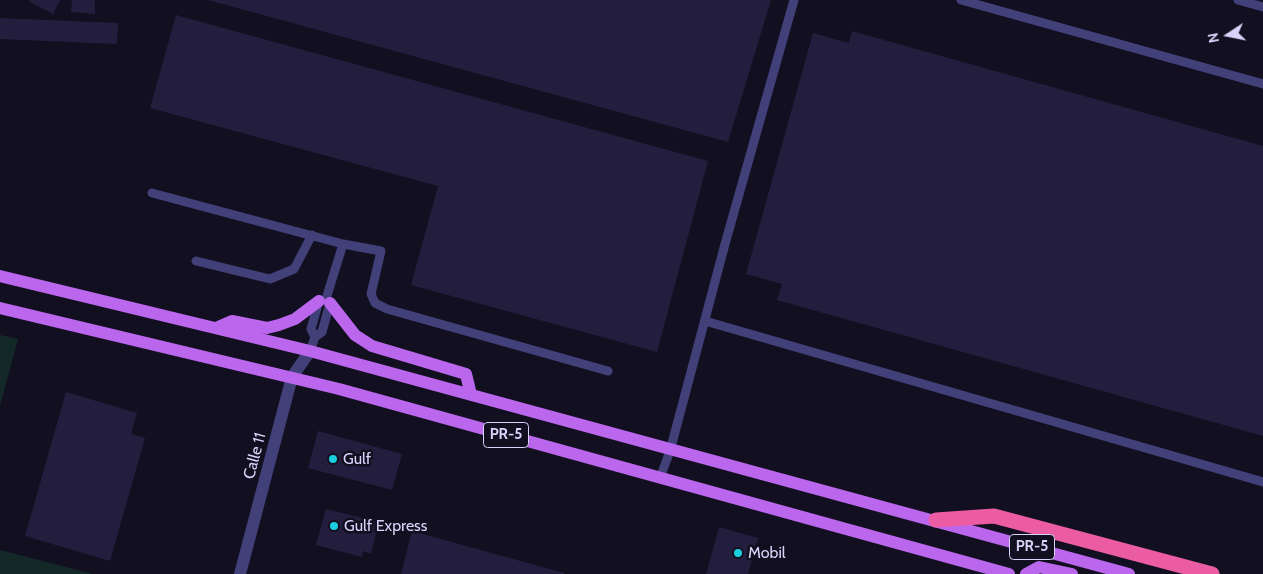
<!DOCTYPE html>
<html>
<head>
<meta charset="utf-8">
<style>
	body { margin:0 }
	#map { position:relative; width:1263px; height:574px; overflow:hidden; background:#120f20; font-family:Cabin,sans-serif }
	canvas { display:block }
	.north { position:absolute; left:1203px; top:10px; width:50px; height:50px; -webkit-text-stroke:4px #120f20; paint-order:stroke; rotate:259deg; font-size:14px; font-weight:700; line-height:20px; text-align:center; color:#d7d3fa }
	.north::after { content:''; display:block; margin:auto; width:18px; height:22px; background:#d7d3fa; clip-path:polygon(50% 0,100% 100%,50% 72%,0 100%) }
</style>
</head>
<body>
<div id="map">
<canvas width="1263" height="574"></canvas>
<div class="north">N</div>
</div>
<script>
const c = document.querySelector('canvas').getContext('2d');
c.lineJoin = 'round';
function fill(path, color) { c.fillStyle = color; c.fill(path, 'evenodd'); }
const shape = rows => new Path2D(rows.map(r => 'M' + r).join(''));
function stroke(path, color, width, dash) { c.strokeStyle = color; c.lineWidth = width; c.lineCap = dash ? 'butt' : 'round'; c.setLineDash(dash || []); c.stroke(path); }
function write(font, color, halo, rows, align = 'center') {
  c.font = font + ' Cabin,sans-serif'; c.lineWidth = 5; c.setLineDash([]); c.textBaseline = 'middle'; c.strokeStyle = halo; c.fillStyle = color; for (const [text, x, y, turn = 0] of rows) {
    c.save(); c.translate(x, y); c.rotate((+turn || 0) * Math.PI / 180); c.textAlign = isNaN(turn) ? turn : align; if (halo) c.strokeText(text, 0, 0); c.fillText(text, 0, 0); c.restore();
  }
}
const green = shape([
	[0,335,18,339,0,406],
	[0,550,93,574,0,574]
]);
const building = shape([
	[30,0,60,0,53,14,30,2],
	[72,0,95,0,95,14,71,12],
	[208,0,771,0,728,142],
	[176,15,708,161,657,352,411,285,438,186,150,108],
	[0,18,118,23,117,44,0,39],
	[852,31,1263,146,1263,436,777,300,782,284,746,274,813,33,849,43],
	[66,392,137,413,131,434,145,438,110,561,25,536],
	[318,431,402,454,392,490,308,468],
	[326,509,379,522,371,554,363,551,362,557,316,545],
	[719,527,758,538,748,574,706,574],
	[412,531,564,573,564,574,401,574]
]);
const lane = shape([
	[961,0,1263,84],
	[1238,0,1263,7],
	[152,193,343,244,326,299,330,303,322,332,315,337,310,351],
	[343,244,381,251,371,294,375,303,387,309,608,371],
	[196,261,270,279,294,269,312,235],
	[705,321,1263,482],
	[315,337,311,329,319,301],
	[660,478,670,451,725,244,794,0]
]);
const street = shape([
	[240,574,292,377,310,351]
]);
const primary = shape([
	[0,276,310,351,1129,574],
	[330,303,355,335,372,346,466,374,471,395],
	[0,308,339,389,1009,574],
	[216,328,232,321,267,328,279,325,295,319,319,301],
	[1026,574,1039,567,1072,574]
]);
const highway = shape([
	[936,520,994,516,1212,574]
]);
const markers = [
	[333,459,5,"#1acddf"],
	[334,526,5,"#1acddf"],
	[738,553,5,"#1acddf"]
];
const shields = [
	[506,435,45],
	[1032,547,45]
];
const shieldNames = [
	["PR-5",506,435],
	["PR-5",1032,547]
];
const streetNames = [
	["Calle 11",255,456,-75]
];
const poiNames = [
	["Gulf",343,459],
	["Gulf Express",344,526],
	["Mobil",748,553]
];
fill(green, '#132928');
fill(building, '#241e3e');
stroke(lane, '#414079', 9);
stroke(street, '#414079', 12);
stroke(primary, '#ba66ed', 12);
stroke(highway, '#ec5ca2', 15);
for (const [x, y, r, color] of markers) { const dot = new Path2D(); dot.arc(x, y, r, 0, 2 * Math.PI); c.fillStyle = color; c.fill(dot); stroke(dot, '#120f20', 2); }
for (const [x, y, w] of shields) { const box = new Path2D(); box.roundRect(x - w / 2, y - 12.5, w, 25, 4); c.fillStyle = '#120f20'; c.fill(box); stroke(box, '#d7d3fa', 1); }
write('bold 15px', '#d7d3fa', null, shieldNames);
write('16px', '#d7d3fa', '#120f20', streetNames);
write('16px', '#d7d3fa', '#120f20', poiNames, 'left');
</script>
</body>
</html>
